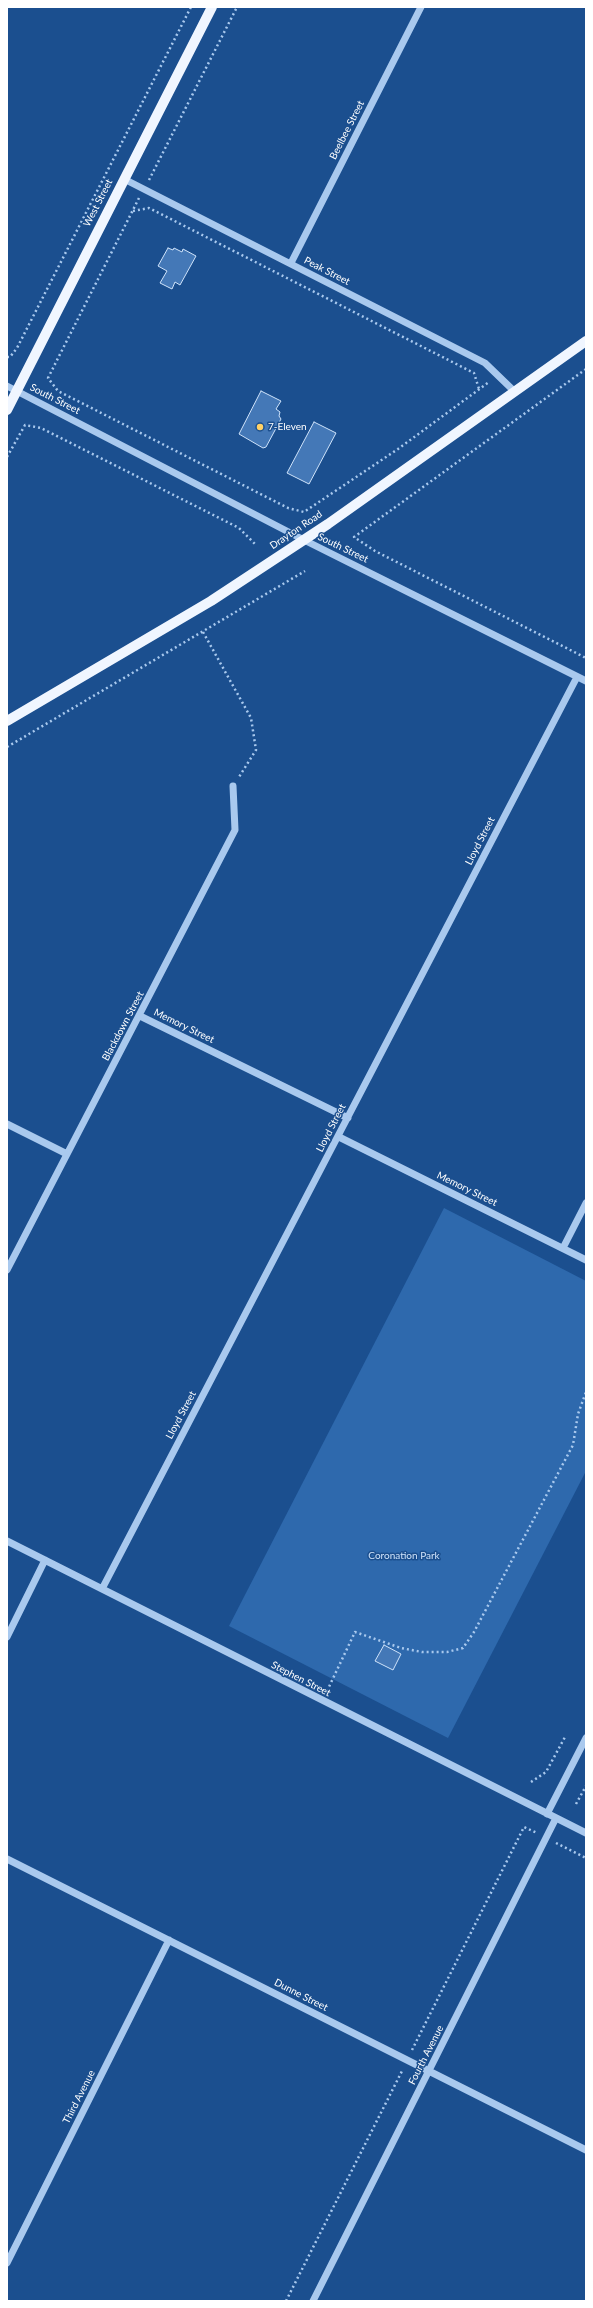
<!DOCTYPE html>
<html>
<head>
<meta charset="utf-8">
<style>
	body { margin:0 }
	#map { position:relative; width:593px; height:2308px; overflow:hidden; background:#1b4f8f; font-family:Lato,sans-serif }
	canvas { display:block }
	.frame { position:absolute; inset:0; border:8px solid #fff; pointer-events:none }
</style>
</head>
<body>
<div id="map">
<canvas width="593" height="2308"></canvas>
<div class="frame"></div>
</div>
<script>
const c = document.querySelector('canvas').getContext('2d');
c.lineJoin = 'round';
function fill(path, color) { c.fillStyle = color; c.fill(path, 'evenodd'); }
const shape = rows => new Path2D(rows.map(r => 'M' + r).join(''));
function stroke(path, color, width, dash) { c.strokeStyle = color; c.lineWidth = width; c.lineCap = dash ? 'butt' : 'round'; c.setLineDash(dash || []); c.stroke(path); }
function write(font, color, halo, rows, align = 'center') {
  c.font = font + ' Lato,sans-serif'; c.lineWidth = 3; c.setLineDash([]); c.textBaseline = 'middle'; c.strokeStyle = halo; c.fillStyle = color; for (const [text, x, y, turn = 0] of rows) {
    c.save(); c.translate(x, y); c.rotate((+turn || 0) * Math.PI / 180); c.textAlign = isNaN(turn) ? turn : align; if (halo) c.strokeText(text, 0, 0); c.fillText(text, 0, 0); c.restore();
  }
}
const green = shape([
	[444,1208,586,1281,586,1471,448,1738,229,1626]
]);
const building = shape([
	[168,248,173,250,174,248,182,252,183,249,196,256,180,285,175,282,172,289,160,283,167,271,158,266,168,248],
	[261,391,281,401,276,409,280,412,279,416,281,419,266,447,263,448,239,434,261,391],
	[314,422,336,433,309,484,287,473,314,422],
	[384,1645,401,1654,393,1670,375,1661,384,1645]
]);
const path = shape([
	[149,180,237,7],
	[139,198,48,378,58,391,288,508,304,512,398,449,489,382],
	[133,211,149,208,474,373,479,389],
	[7,357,10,357,17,348,191,7],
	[586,369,354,537,375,551,586,658],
	[7,457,25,425,41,428,239,528,256,545],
	[203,632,251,718,256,750,239,777],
	[7,747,305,571],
	[327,1691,355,1632,401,1648,422,1652,447,1652,463,1648,474,1632,573,1445,578,1414,586,1392],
	[531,1782,546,1772,565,1737],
	[576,1804,586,1786],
	[556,1843,586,1858],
	[412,2050,524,1827,537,1833],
	[286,2301,403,2069]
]);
const minor = shape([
	[124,179,485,363,514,391],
	[291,263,421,7],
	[7,386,304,540,586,681],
	[140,1016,348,1118],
	[7,1124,67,1154],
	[339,1137,586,1260],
	[563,1248,586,1203],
	[7,1270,235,830,233,786],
	[7,1541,586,1833],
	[102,1589,577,677],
	[7,1637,45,1560],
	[547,1814,586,1738],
	[7,1859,586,2150],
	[7,2263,169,1940],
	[313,2301,556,1818]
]);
const major = shape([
	[7,410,212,7],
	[7,721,211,601,328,524,586,341]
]);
const markers = [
	[260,427,4,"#ffd166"]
];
const streetNames = [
	["Beelbee Street",347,130,-63],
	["West Street",98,203,-63],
	["Peak Street",327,271,27],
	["South Street",55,399,27],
	["Drayton Road",296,530,-34],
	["South Street",343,548,26],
	["Lloyd Street",480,841,-63],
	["Blackdown Street",123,1026,-62],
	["Memory Street",184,1026,26],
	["Lloyd Street",331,1128,-63],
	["Memory Street",467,1189,26],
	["Lloyd Street",181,1415,-62],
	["Stephen Street",301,1679,27],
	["Dunne Street",301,1995,27],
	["Fourth Avenue",426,2055,-63],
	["Third Avenue",79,2097,-63]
];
const poiNames = [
	["7-Eleven",268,427]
];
const parkNames = [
	["Coronation Park",404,1556]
];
fill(green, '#2e69ad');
fill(building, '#4478b7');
stroke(building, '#cfe3fa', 1);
stroke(path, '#a9c9ee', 2.5, [2, 3]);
stroke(minor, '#a9c9ee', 7);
stroke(major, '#f0f6ff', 10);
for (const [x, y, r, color] of markers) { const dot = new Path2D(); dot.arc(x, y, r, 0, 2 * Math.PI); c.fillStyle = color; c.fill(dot); stroke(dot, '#1b4f8f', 1.5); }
write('10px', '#fff', '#1b4f8f', streetNames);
write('10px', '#fff', '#1b4f8f', poiNames, 'left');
write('10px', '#cfe3fa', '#1b4f8f', parkNames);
</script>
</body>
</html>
